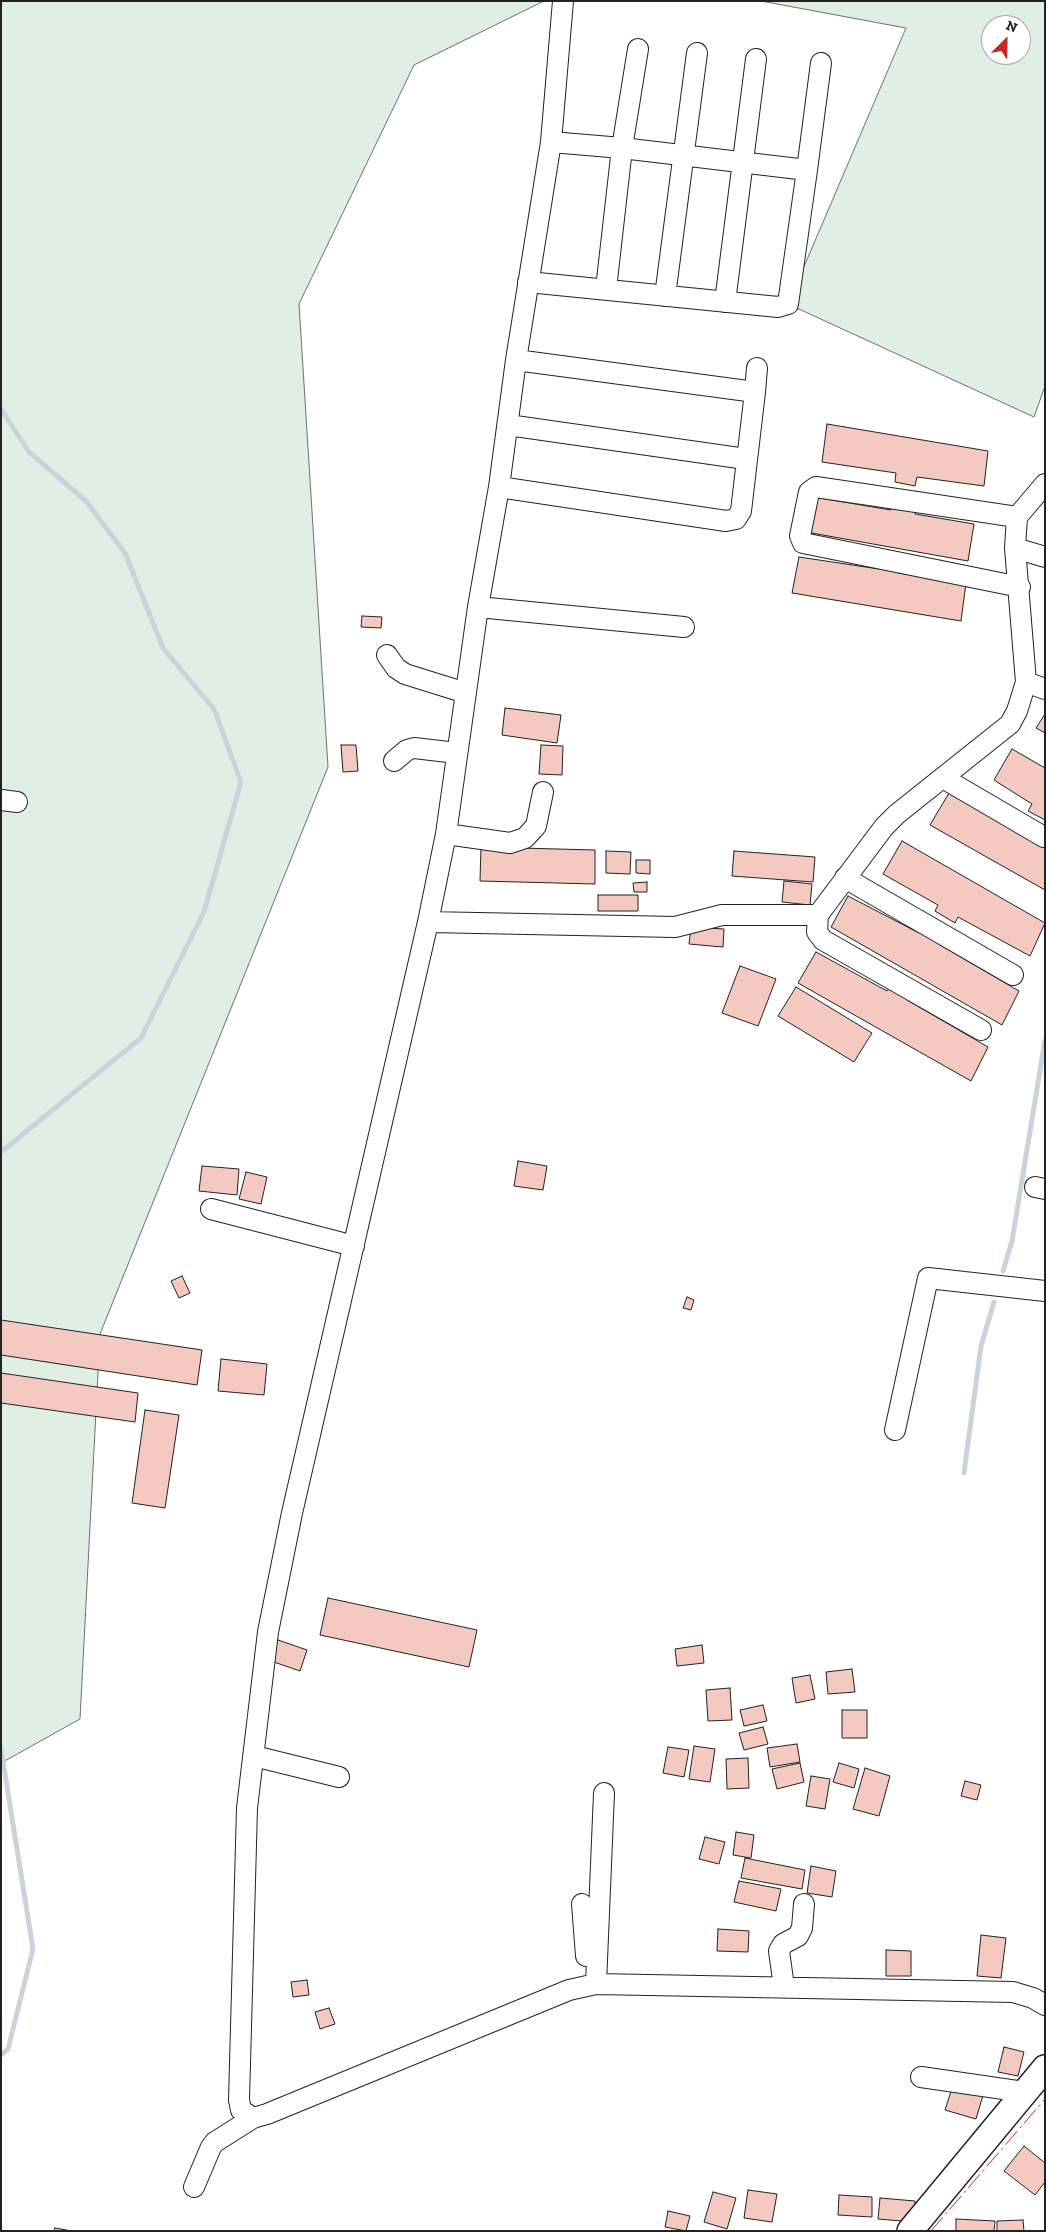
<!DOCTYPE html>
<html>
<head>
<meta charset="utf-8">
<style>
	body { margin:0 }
	#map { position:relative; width:1046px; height:2232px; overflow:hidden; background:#fff; font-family:"Zilla Slab",serif }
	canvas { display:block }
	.frame { position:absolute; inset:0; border:2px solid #222; pointer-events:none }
	.north { position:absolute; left:981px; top:15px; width:50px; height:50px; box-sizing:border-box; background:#fff; border:1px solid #a7a7a7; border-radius:50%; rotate:23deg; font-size:14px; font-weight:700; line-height:20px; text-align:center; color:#222 }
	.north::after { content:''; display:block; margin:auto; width:18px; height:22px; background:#c62828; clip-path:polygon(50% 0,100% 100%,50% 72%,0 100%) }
</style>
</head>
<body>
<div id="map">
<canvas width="1046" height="2232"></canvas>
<div class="frame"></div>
<div class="north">N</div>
</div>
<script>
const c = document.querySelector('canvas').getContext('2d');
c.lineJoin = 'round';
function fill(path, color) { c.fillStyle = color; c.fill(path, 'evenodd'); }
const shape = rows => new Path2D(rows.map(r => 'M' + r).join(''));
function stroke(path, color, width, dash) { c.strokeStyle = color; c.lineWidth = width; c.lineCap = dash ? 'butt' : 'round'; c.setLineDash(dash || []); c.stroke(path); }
const green = shape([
	[1,1,544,1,414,65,299,304,328,767,100,1334,80,1719,1,1763,1,1],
	[761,1,1045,1,1045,386,1034,417,788,304,906,28,761,1],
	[991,25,1021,25,1021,55,991,55,991,25]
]);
const stream = shape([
	[1,409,29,452,86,501,125,553,163,648,214,709,241,782,204,912,141,1038,1,1152],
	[1003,1271,1012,1241,1045,1040],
	[964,1473,981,1346,994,1302],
	[1,1749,33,1949,8,2049,1,2055]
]);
const building = shape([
	[827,424,988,451,984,486,917,477,915,486,895,482,896,473,822,462,827,424],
	[814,497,891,510,892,503,916,507,915,514,974,524,968,561,806,532,814,497],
	[799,557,879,569,879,563,899,566,898,573,966,583,961,621,792,593,799,557],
	[362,616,382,617,381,628,361,627,362,616],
	[505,708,561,715,557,743,502,735,505,708],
	[1045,714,1045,733,1036,728,1045,714],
	[341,745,356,745,358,771,343,772,341,745],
	[541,745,563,746,562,775,539,774,541,745],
	[1012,749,1045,768,1045,820,1028,811,1032,804,994,780,1012,749],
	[949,793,1045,847,1045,890,930,825,949,793],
	[902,841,1045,923,1030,956,958,917,955,923,935,911,938,905,883,874,902,841],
	[481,847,595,850,595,884,480,881,481,847],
	[606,851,631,852,630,874,606,873,606,851],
	[734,851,815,857,813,882,732,876,734,851],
	[636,860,650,860,650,874,636,873,636,860],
	[784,881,812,884,810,905,782,902,784,881],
	[647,882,647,892,634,892,633,883,647,882],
	[598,895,638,895,638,911,598,911,598,895],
	[848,896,919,933,922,927,943,939,940,945,1019,991,1002,1025,831,927,848,896],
	[691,927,724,929,723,947,689,944,691,927],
	[816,952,887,991,891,985,910,995,907,1000,988,1047,971,1081,798,983,816,952],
	[740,966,776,979,758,1026,722,1013,740,966],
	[796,987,872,1033,854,1062,778,1016,796,987],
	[518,1161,547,1166,543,1190,514,1186,518,1161],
	[202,1166,239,1169,237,1195,199,1191,202,1166],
	[246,1172,267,1177,261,1204,239,1199,246,1172],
	[182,1276,190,1293,179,1298,171,1281,182,1276],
	[687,1297,694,1300,691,1310,683,1308,687,1297],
	[1,1320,202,1350,197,1385,1,1355,1,1320],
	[221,1359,267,1364,264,1395,218,1391,221,1359],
	[1,1373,138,1393,135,1422,1,1403,1,1373],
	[145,1410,179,1415,165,1508,132,1503,145,1410],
	[328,1598,477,1630,469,1667,320,1635,328,1598],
	[278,1640,307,1650,300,1671,271,1661,278,1640],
	[702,1645,704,1663,677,1666,675,1649,702,1645],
	[852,1669,855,1692,828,1694,826,1672,852,1669],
	[810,1675,815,1699,796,1703,792,1678,810,1675],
	[730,1688,732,1720,708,1721,706,1690,730,1688],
	[763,1705,767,1721,744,1726,740,1710,763,1705],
	[842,1710,867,1710,867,1738,842,1738,842,1710],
	[763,1727,768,1744,744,1750,739,1733,763,1727],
	[797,1744,800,1762,770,1767,767,1748,797,1744],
	[694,1746,715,1749,710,1782,689,1779,694,1746],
	[668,1747,689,1750,684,1777,663,1773,668,1747],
	[748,1758,749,1788,727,1789,726,1759,748,1758],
	[800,1763,804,1782,777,1789,772,1769,800,1763],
	[839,1763,859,1769,854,1788,833,1782,839,1763],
	[865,1768,890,1776,879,1816,853,1809,865,1768],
	[811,1776,830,1779,825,1809,806,1806,811,1776],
	[965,1781,981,1785,977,1800,961,1796,965,1781],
	[736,1832,754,1835,751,1858,733,1855,736,1832],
	[705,1837,725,1842,719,1864,699,1859,705,1837],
	[745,1858,805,1870,802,1889,741,1878,745,1858],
	[811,1866,836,1871,832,1897,807,1893,811,1866],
	[739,1881,781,1889,776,1911,734,1902,739,1881],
	[718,1929,749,1931,748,1952,717,1951,718,1929],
	[981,1935,1006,1938,1001,1978,977,1976,981,1935],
	[886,1950,911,1951,911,1976,886,1976,886,1950],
	[307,1980,309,1995,293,1997,291,1982,307,1980],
	[329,2008,335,2024,320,2029,315,2012,329,2008],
	[1004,2047,1024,2052,1018,2076,998,2072,1004,2047],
	[954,2082,984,2092,976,2119,945,2110,954,2082],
	[1024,2146,1045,2163,1045,2182,1035,2195,1004,2171,1024,2146],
	[748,2190,777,2194,772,2222,744,2218,748,2190],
	[713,2192,736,2198,727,2229,704,2222,713,2192],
	[839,2195,872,2197,872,2217,838,2215,839,2195],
	[880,2198,915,2201,913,2222,878,2219,880,2198],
	[668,2211,690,2216,686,2231,665,2227,668,2211],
	[956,2219,995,2221,994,2231,956,2231,956,2219],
	[1023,2220,1024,2231,997,2231,997,2221,1023,2220],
	[55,2228,72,2231,54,2231,55,2228]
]);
const minor = shape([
	[563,1,551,142,516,360,499,487,478,607,446,834,428,922,292,1513,268,1632,247,1808,239,2100,241,2110,253,2118,267,2114,569,1990,596,1984,1013,1992,1033,1998,1045,2005],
	[551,142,622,148,807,170,821,63],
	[528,282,778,307,788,304,807,170],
	[606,289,622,148,638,49],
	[665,296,697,53],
	[725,302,756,59],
	[516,360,755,392,757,368],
	[508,425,746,459],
	[499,487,726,521,736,519,741,511,755,392],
	[1017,517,816,487,809,492,800,536,803,543,1020,587],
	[1015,548,1045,557],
	[478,607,684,627],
	[387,655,396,668,405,674,466,693],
	[1026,682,1045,689],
	[394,761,407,750,414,748,457,753],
	[943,778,1044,837],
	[1,800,17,802],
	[446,834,510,843,525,838,536,826,543,792],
	[845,878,1013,975],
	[818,915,817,932,823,940,981,1030],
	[428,922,675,927,722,915,818,915,884,827,897,814,1010,724,1017,711,1026,682,1015,548,1017,517,1045,484],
	[1035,1187,1045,1189],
	[211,1209,354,1246],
	[895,1430,928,1278,1045,1291],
	[254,1756,339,1777],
	[582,1904,586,1956],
	[596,1984,604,1793],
	[784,1987,779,1951,783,1944,798,1936,802,1928,804,1904],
	[921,2077,1024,2092],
	[194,2187,211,2147,215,2142,253,2118]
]);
const major = shape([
	[910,2231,1045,2068]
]);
const power = shape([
	[931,2231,1045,2099]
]);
fill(green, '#e0efe3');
stroke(green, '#6f6f6f', 1);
stroke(stream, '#c7d3dd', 5);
fill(building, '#f3c9c0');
stroke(building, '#222', 1);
stroke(minor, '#222', 22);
stroke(major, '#222', 28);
stroke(minor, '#fff', 20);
stroke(major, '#fff', 25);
stroke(power, '#c62828', 1, [18, 4, 2.5, 4]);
</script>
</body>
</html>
